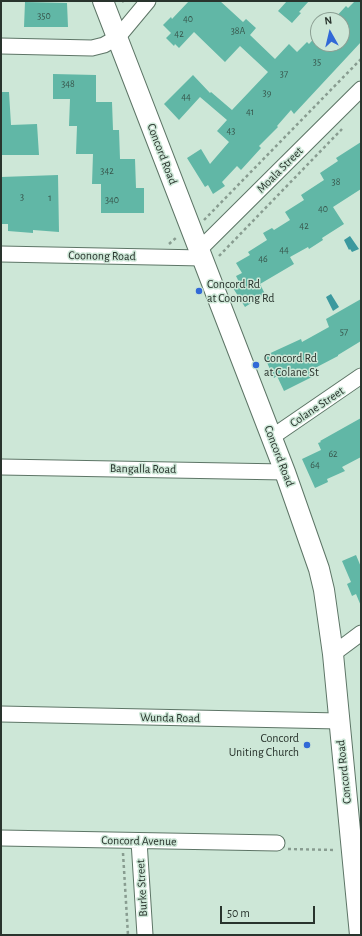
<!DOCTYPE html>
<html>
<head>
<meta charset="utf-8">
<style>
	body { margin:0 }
	#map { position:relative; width:362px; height:936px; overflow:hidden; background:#cde7d7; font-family:"Alegreya Sans",sans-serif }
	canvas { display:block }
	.frame { position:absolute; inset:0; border:2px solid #29342d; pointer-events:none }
	.north { position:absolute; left:310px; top:12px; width:40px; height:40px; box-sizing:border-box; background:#cde7d7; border:1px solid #8b9f93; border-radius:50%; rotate:352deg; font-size:11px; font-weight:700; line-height:16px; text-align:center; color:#29342d }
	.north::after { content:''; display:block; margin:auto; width:14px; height:18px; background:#3169d7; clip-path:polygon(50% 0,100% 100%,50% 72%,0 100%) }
	.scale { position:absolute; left:220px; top:906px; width:95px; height:18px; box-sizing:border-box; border:2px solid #29342d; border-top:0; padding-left:5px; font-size:12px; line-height:14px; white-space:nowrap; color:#29342d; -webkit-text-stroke:3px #cde7d7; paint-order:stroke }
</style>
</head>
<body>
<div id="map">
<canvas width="362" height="936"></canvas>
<div class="frame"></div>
<div class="north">N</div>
<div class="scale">50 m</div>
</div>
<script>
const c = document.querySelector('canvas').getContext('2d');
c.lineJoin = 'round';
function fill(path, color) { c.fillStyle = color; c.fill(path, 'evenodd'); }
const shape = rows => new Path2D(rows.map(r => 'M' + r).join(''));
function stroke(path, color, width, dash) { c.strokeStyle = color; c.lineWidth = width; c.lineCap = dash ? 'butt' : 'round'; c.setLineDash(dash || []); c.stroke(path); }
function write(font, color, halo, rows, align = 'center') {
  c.font = font + ' "Alegreya Sans",sans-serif'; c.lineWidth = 3; c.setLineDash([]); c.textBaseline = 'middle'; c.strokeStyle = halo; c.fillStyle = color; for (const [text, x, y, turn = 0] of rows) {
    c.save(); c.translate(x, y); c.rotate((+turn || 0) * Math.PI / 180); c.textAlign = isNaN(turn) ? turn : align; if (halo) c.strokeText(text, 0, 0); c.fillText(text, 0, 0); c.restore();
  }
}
const water = shape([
	[350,236,359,249,352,252,350,249,349,250,344,240],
	[331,294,339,307,333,311,326,297]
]);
const building = shape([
	[189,1,220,1,243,22,246,19,256,28,250,35,275,59,289,44,297,52,307,42,309,44,318,34,318,44,342,44,342,20,333,20,346,6,348,8,355,1,361,1,361,42,294,114,291,110,277,126,278,127,259,146,261,148,241,170,237,166,222,182,225,186,213,194,208,185,205,187,187,158,201,149,210,164,229,142,217,131,227,120,200,97,179,120,164,104,193,75,210,93,211,92,232,110,268,72,240,46,225,62,194,32,179,48,175,44,174,46,166,38,171,33,163,25,171,17,172,19],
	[287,1,309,1,299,12,301,13,292,23,278,11],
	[25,2,67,3,68,27,24,27],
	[53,74,96,75,96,102,112,102,113,130,119,130,120,159,135,159,136,188,144,188,144,213,101,213,101,184,92,184,93,154,76,154,77,126,69,126,70,99,53,99],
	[1,92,9,92,11,125,37,124,39,155,1,155],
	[361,142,361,189,333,207,344,224,322,238,323,240,309,249,308,247,290,257,294,264,260,284,265,294,245,307,233,288,240,284,236,276,242,273,236,263,250,255,248,252,267,240,263,233,272,228,274,230,290,220,285,212,304,200,301,195,324,180,320,173,338,161,336,158],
	[58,175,59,232,33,230,33,233,8,231,8,224,1,224,1,177],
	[361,299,361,341,338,355,338,356,315,368,318,374,284,391,277,376,274,378,264,356,301,339,302,342,329,327,326,319],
	[361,418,361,457,342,467,345,471,327,479,328,482,315,488,302,459,321,450,318,443,321,442,320,441],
	[356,555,361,567,361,606,356,594,352,596,347,584,351,582,342,561]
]);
const path = shape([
	[122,2,123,1],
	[204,220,361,59],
	[169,244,177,237],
	[219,256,342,129],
	[288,849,336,850],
	[123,853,128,935]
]);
const minor = shape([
	[1,46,92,48,104,45,118,37,148,1],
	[199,250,361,89],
	[1,254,203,258],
	[272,437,361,376],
	[1,467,285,472],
	[333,654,361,633],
	[1,714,339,721],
	[1,838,277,843],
	[139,841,145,935]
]);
const major = shape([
	[103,1,285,472,319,569,324,590,333,654,360,935]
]);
const markers = [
	[199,291,4,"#3169d7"],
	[256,365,4,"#3169d7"],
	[307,745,4,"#3169d7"]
];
const numberNames = [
	["350",44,16],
	["40",188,19],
	["38A",238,31],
	["42",179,34],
	["35",317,62],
	["37",284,74],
	["348",68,84],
	["39",267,93],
	["44",186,97],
	["41",250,112],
	["43",231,131],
	["342",107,171],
	["38",336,182],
	["3",22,197],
	["1",50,198],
	["340",112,200],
	["40",323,209],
	["42",304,226],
	["44",284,250],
	["46",263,259],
	["57",344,332],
	["62",333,454],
	["64",315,465]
];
const streetNames = [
	["Concord Road",162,154,69],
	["Moala Street",280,170,-45],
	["Coonong Road",102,256,1],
	["Colane Street",317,407,-34],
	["Concord Road",279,456,69],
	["Bangalla Road",143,469,1],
	["Wunda Road",170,718,1],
	["Concord Road",344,772,-96],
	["Concord Avenue",139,841,1],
	["Burke Street",142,888,-93]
];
const poiNames = [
	["Concord Rd",207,284],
	["at Coonong Rd",207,298],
	["Concord Rd",264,358],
	["at Colane St",264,372],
	["Concord",299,738,"right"],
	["Uniting Church",299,752,"right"]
];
fill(water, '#3b999e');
fill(building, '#61b7a6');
stroke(minor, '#5d7566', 17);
stroke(major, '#5d7566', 22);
stroke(path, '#889c90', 2.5, [3, 3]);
stroke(minor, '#fff', 15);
stroke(major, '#fff', 20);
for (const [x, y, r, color] of markers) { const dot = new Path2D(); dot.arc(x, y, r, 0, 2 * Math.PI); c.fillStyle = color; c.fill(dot); stroke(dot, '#cde7d7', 1.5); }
write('10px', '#37554b', null, numberNames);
write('12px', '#29342d', '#cde7d7', streetNames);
write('12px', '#29342d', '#cde7d7', poiNames, 'left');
</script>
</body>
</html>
